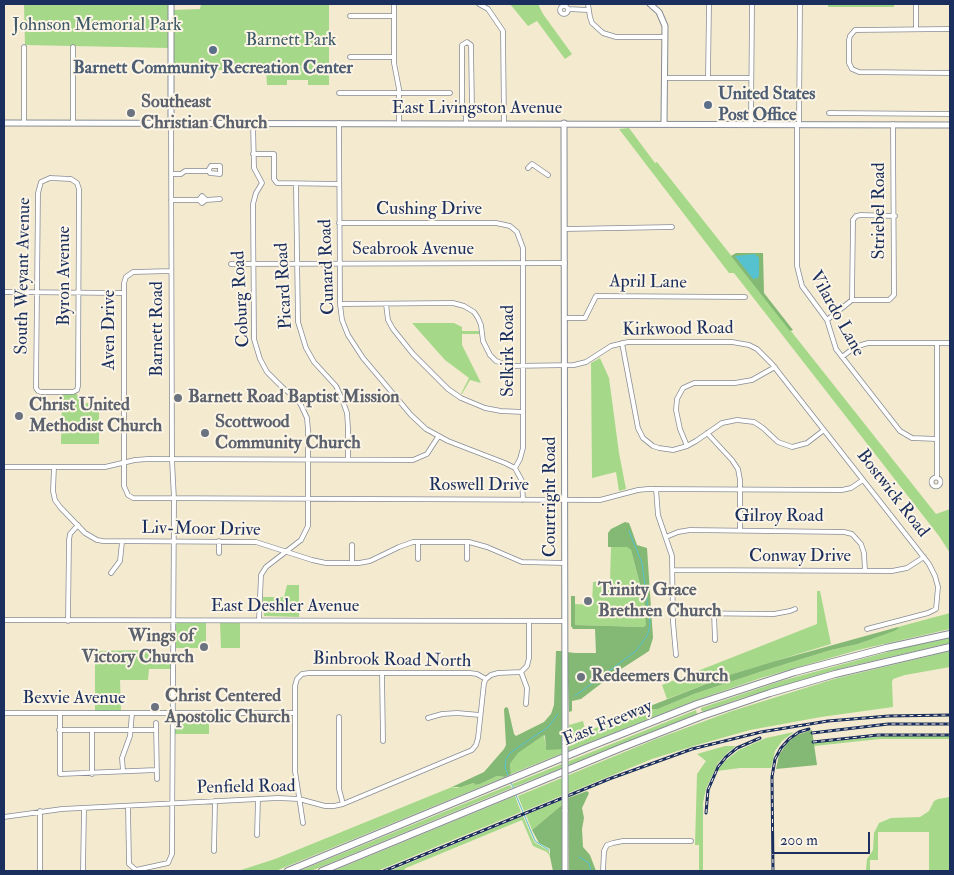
<!DOCTYPE html>
<html>
<head>
<meta charset="utf-8">
<style>
	body { margin:0 }
	#map { position:relative; width:954px; height:875px; overflow:hidden; background:#f3eacf; font-family:"IM FELL Double Pica",serif }
	canvas { display:block }
	.frame { position:absolute; inset:0; border:5px solid #1b2f5e; pointer-events:none }
	.scale { position:absolute; left:772px; top:832px; width:98px; height:22px; box-sizing:border-box; border:2px solid #1b2f5e; border-top:0; padding-left:6px; font-size:15px; line-height:18px; white-space:nowrap; color:#1b2f5e; -webkit-text-stroke:4px #fcf5e5; paint-order:stroke }
</style>
</head>
<body>
<div id="map">
<canvas width="954" height="875"></canvas>
<div class="frame"></div>
<div class="scale">200 m</div>
</div>
<script>
const c = document.querySelector('canvas').getContext('2d');
c.lineJoin = 'round';
function fill(path, color) { c.fillStyle = color; c.fill(path, 'evenodd'); }
const shape = rows => new Path2D(rows.map(r => 'M' + r).join(''));
function stroke(path, color, width, dash) { c.strokeStyle = color; c.lineWidth = width; c.lineCap = dash ? 'butt' : 'round'; c.setLineDash(dash || []); c.stroke(path); }
function write(font, color, halo, rows, align = 'center') {
  c.font = font + ' "IM FELL Double Pica",serif'; c.lineWidth = 4; c.setLineDash([]); c.textBaseline = 'middle'; c.strokeStyle = halo; c.fillStyle = color; for (const [text, x, y, turn = 0] of rows) {
    c.save(); c.translate(x, y); c.rotate((+turn || 0) * Math.PI / 180); c.textAlign = isNaN(turn) ? turn : align; if (halo) c.strokeText(text, 0, 0); c.fillText(text, 0, 0); c.restore();
  }
}
const green = shape([
	[24,4,169,4,169,48,25,45],
	[201,4,329,4,329,85,308,85,308,80,287,80,287,85,267,85,266,70,174,70,173,10,200,9],
	[510,4,538,4,543,14,572,54,565,59,537,21,528,26],
	[828,4,894,4,894,7,828,7],
	[629,128,655,163,657,162,936,514,950,509,950,553,939,536,734,273,729,273,619,129],
	[412,323,454,323,462,327,462,331,479,331,479,334,462,334,462,345,481,383,470,380,462,394,461,394,469,378,445,360],
	[600,358,609,378,619,453,626,489,619,491,616,472,592,478,591,363],
	[62,393,76,393,82,403,99,403,99,444,61,444],
	[611,547,628,547,631,550,644,600,646,618,646,626,644,627,576,625,575,624,575,604,592,605,593,582,610,581],
	[287,585,299,585,299,617,264,616,263,597,284,597],
	[817,591,820,591,831,644,729,675,667,699,662,685,817,624],
	[950,613,950,629,858,650,761,678,694,701,568,751,569,725,583,721,585,729,590,730,645,708,647,710,658,709,694,694,763,671,831,650,858,644,898,629,898,627],
	[240,621,240,648,221,648,220,622],
	[178,622,206,622,206,648,175,648,175,625],
	[950,638,950,643,838,669,739,699,703,712,701,710,701,708,781,681,906,647],
	[149,650,149,661,171,660,171,669,149,669,148,680,120,680,121,711,95,711,95,651],
	[950,651,950,667,905,675,893,679,892,682,893,707,821,717,750,730,697,745,652,759,524,811,518,796,656,739,732,711,834,679],
	[696,710,697,714,514,787,512,784],
	[177,714,209,714,209,734,174,734,174,717],
	[794,732,782,741,775,751,771,768,740,768,717,771,725,761,739,750,766,738],
	[544,735,546,748,563,749,563,753,511,774,510,764,518,752],
	[886,736,950,736,950,739,880,739,814,746,814,743],
	[725,746,736,746,727,753,718,763,706,789,703,803,703,871,699,871,699,845,695,845,697,774,706,761,697,754],
	[497,776,505,777,278,870,238,871,275,859,452,787,456,788,468,785,474,783,475,785,480,784],
	[510,785,512,788,509,789,391,838,311,871,299,871],
	[515,796,521,812,440,845,377,871,333,871],
	[950,797,950,871,929,871,929,832,878,832,878,860,870,860,870,871,866,871,867,859,873,850,874,833,879,823,891,818,920,817,929,811,934,801,938,799],
	[562,800,563,804,532,830,526,815],
	[523,816,534,842,549,851,550,857,547,852,533,846,522,820,406,868,403,871,390,871]
]);
const forest = shape([
	[736,253,763,253,764,293,793,330,790,331,731,256],
	[625,522,629,523,631,528,637,545,647,548,653,638,649,651,615,673,581,699,572,701,572,711,569,712,567,652,575,653,596,653,595,629,573,629,571,626,571,596,575,596,575,624,576,625,644,627,646,625,644,600,631,550,627,547,608,547,608,533,611,529],
	[898,627,898,629,894,631,858,644,831,650,763,671,694,694,658,709,647,710,645,708,729,675,775,661],
	[556,651,562,651,563,749,547,750,546,749,545,736,544,735,518,753,510,764,511,774,505,777,497,776,480,784,475,785,474,783,461,787,452,787,484,772,504,749,506,745,504,709,506,707,508,708,514,734,516,736,544,722,551,714,554,705],
	[812,730,817,765,776,769,779,755,787,743,797,735],
	[587,791,589,793,582,808,584,818,582,829,583,847,590,855,596,871,569,871,568,798],
	[563,804,562,871,553,871,550,857,550,849,539,843,532,830]
]);
const water = shape([
	[755,254,759,258,759,274,758,278,753,279,735,256]
]);
const stream = shape([
	[575,696,636,651,647,636,649,630,650,623,642,563,629,531],
	[509,778,505,767,506,759,510,753,548,727,558,714],
	[510,781,514,789],
	[515,793,535,841,549,850],
	[579,857,589,863,591,871]
]);
const street = shape([
	[394,4,394,63,399,89,399,123],
	[479,4,488,9,503,31,504,123],
	[588,4,590,17,592,23,603,33,616,37,665,37],
	'560 10a4 4 0 1 1 8 0a4 4 0 1 1-8 0Z',
	[568,9,588,10],
	[350,16,394,16],
	[916,29,916,4],
	[950,29,855,30,850,36,849,40,849,63,852,69,859,72,950,73],
	[73,47,73,123],
	[350,57,394,57],
	[665,78,751,78],
	[708,78,709,4],
	[339,93,450,93],
	[829,113,950,114],
	[24,123,24,47],
	[253,123,254,168,262,183,256,193,253,204,254,339,260,359,267,372,282,387,297,399,301,405,307,418,308,430,308,526,301,540,266,567,261,575,259,620],
	[339,123,340,304,342,320,348,335,363,358,411,415,426,429,448,441,505,463,515,468,522,481,523,500],
	[466,123,466,116,462,109,462,45,467,42,471,45,472,109,466,116],
	[751,123,752,4],
	[797,124,797,266,802,286,827,320,836,349,900,431,912,438,937,439],
	[799,124,800,4],
	[253,154,274,154,274,179,277,183,339,184],
	[211,166,220,166,220,174,210,173,209,169,211,166],
	[528,168,532,164,548,175],
	[171,174,181,174,185,171,209,171],
	[50,178,71,179,77,183,79,189,78,386,77,390,73,392,41,392,38,391,36,388,38,193,41,182,50,178],
	[296,186,298,322,306,348,314,362,336,386,342,399,347,413,348,428,348,460],
	[171,200,199,200,202,203,206,200,202,196,199,200],
	[206,200,220,199],
	[339,223,496,223,510,226,517,232,523,248,523,448,520,459,515,468],
	[565,229,672,227],
	[231,264,565,263],
	[171,271,133,272,126,277,124,283,124,486,128,495,133,498,600,500,638,490,648,489,842,490,851,488,863,480],
	[4,292,123,293],
	[852,300,853,220,856,216,861,215,895,216],
	[340,304,453,303,464,306,474,312,478,318,481,325,483,341,490,355,496,361,510,366,574,365,586,362,611,346,628,342,732,342,749,345,757,349,772,364,929,564,935,576,938,587,936,609,928,613,867,629],
	[386,304,388,320,393,329,413,354,448,389,461,398,485,408,501,411,523,412],
	[565,318,585,318,596,296,745,297],
	[827,320,852,300,889,300,894,295,893,124],
	[622,343,638,428,643,438,653,446,659,448,673,450,687,446,696,441,722,423,737,420,754,422,763,428,778,442,792,447,807,443,824,430],
	[842,357,855,347,868,343,950,343],
	[707,433,732,460,738,469,740,480,740,530],
	[687,446,680,429,676,410,677,399,683,388,694,383,735,383,752,380,775,367],
	[4,467,105,467,135,460,148,459,413,460,427,454,438,437],
	[54,467,53,491,55,500,60,507,85,533,97,540,103,541,256,542,312,560,326,563,359,563,370,561,399,547,413,542,469,542,487,547,522,562,565,563],
	[937,477,937,343],
	'931.5 482a4.5 4.5 0 1 1 9 0a4.5 4.5 0 1 1-9 0Z',
	[656,489,658,515,672,556,673,622,676,655],
	[666,537,678,532,690,530,844,532,852,534,861,544,864,553,865,571],
	[219,541,219,553],
	[418,542,418,559],
	[467,542,467,559],
	[352,545,352,562],
	[673,570,892,571,907,568,924,557],
	[111,573,120,561,122,542],
	[673,613,774,614,790,611,795,609],
	[714,613,715,640],
	[4,620,565,621],
	[68,621,69,540,70,534,78,525],
	[521,672,527,688,526,704],
	[382,673,383,741],
	[4,713,295,713],
	[60,713,60,774,156,770],
	[339,717,339,789,343,804],
	[428,718,442,714,457,713,480,715],
	[156,723,157,779],
	[59,730,156,730],
	[123,771,122,758,130,736,132,713],
	[92,774,92,730],
	[128,806,129,864,136,870,168,863,172,854,174,499,172,460,171,123],
	[4,817,62,809,278,798,299,799,325,806,334,806,343,804,472,750,476,745,478,738,484,683,486,679,491,675,498,673,521,672,527,666,529,658,529,621],
	[303,823,295,771,295,686,297,679,302,674,309,673,470,673,477,674,486,679],
	[257,835,258,799],
	[214,851,215,801],
	[40,871,40,811],
	[83,871,84,808],
	[603,871,604,851,607,845,613,843,623,841,691,841]
]);
const secondary = shape([
	[650,4,659,12,665,26,664,123],
	[171,122,171,4],
	[4,123,950,125],
	[564,123,565,743],
	[565,810,565,871]
]);
const highway = shape([
	[288,871,586,748,697,704,795,672,886,648,950,634],
	[322,871,623,747,702,716,770,693,835,674,950,647]
]);
const rail = shape([
	[812,733,888,724,950,724],
	[813,742,878,735,950,735],
	[706,813,708,790,718,767,726,757,737,748,760,738],
	[384,871,609,779,692,749,761,732,828,721,889,716,950,715],
	[773,871,772,777,775,759,781,748,789,739,799,732,809,729]
]);
const secondaryBridge = shape([
	[565,743,565,810]
]);
const markers = [
	[213,50,5,"#5c6f8a"],
	[708,105,5,"#5c6f8a"],
	[131,113,5,"#6b7280"],
	[178,398,5,"#6b7280"],
	[19,416,5,"#6b7280"],
	[205,433,5,"#6b7280"],
	[588,601,5,"#6b7280"],
	[204,647,5,"#6b7280"],
	[581,677,5,"#6b7280"],
	[155,707,5,"#6b7280"]
];
const parkNames = [
	["Johnson Memorial Park",97,26],
	["Barnett Park",291,41]
];
const serviceNames = [
	["Barnett Community Recreation Center",213,69],
	["United States",718,95,"left"],
	["Post Office",718,116,"left"]
];
const worshipNames = [
	["Southeast",141,103],
	["Christian Church",141,124],
	["Barnett Road Baptist Mission",188,398],
	["Christ United",29,406],
	["Methodist Church",29,427],
	["Scottwood",215,423],
	["Community Church",215,444],
	["Trinity Grace",598,591],
	["Brethren Church",598,612],
	["Wings of",194,637,"right"],
	["Victory Church",194,658,"right"],
	["Redeemers Church",591,677],
	["Christ Centered",165,697],
	["Apostolic Church",165,718]
];
const streetNames = [
	["East Livingston Avenue",477,109],
	["Cushing Drive",429,210],
	["Striebel Road",880,211,-90],
	["Seabrook Avenue",413,250],
	["Cunard Road",328,267,-92],
	["South Weyant Avenue",24,276,-89],
	["Byron Avenue",65,276,-90],
	["April Lane",648,283,1],
	["Picard Road",285,286,-93],
	["Coburg Road",242,299,-93],
	["Vilardo Lane",836,314,61],
	["Barnett Road",158,329,-90],
	["Aven Drive",110,330,-90],
	["Kirkwood Road",678,330,-1],
	["Selkirk Road",509,351,-90],
	["Roswell Drive",479,486],
	["Bostwick Road",892,494,52],
	["Courtright Road",551,497,-90],
	["Gilroy Road",779,517],
	["Liv-Moor Drive",201,530,1],
	["Conway Drive",800,557],
	["East Deshler Avenue",285,607],
	["Binbrook Road North",392,661,1],
	["Bexvie Avenue",74,699],
	["East Freeway",608,724,-22],
	["Penfield Road",246,788,-1]
];
fill(green, '#a5d989');
fill(forest, '#84b975');
fill(water, '#56c2d0');
stroke(stream, '#56c2d0', 1);
stroke(street, '#878c96', 5.5);
stroke(secondary, '#878c96', 7);
stroke(highway, '#878c96', 8);
stroke(street, '#fff', 4);
stroke(secondary, '#fff', 5);
stroke(highway, '#fff', 6);
stroke(rail, '#1b2f5e', 3);
stroke(rail, '#fcf5e5', 1, [4]);
stroke(secondaryBridge, '#878c96', 7, []);
stroke(secondaryBridge, '#fff', 5);
for (const [x, y, r, color] of markers) { const dot = new Path2D(); dot.arc(x, y, r, 0, 2 * Math.PI); c.fillStyle = color; c.fill(dot); stroke(dot, '#fcf5e5', 2); }
write('18px', '#3e5a69', '#fcf5e5', parkNames);
write('bold 18px', '#4e5e75', '#fcf5e5', serviceNames);
write('bold 18px', '#5b616d', '#fcf5e5', worshipNames, 'left');
write('18px', '#1b2f5e', '#fcf5e5', streetNames);
</script>
</body>
</html>
